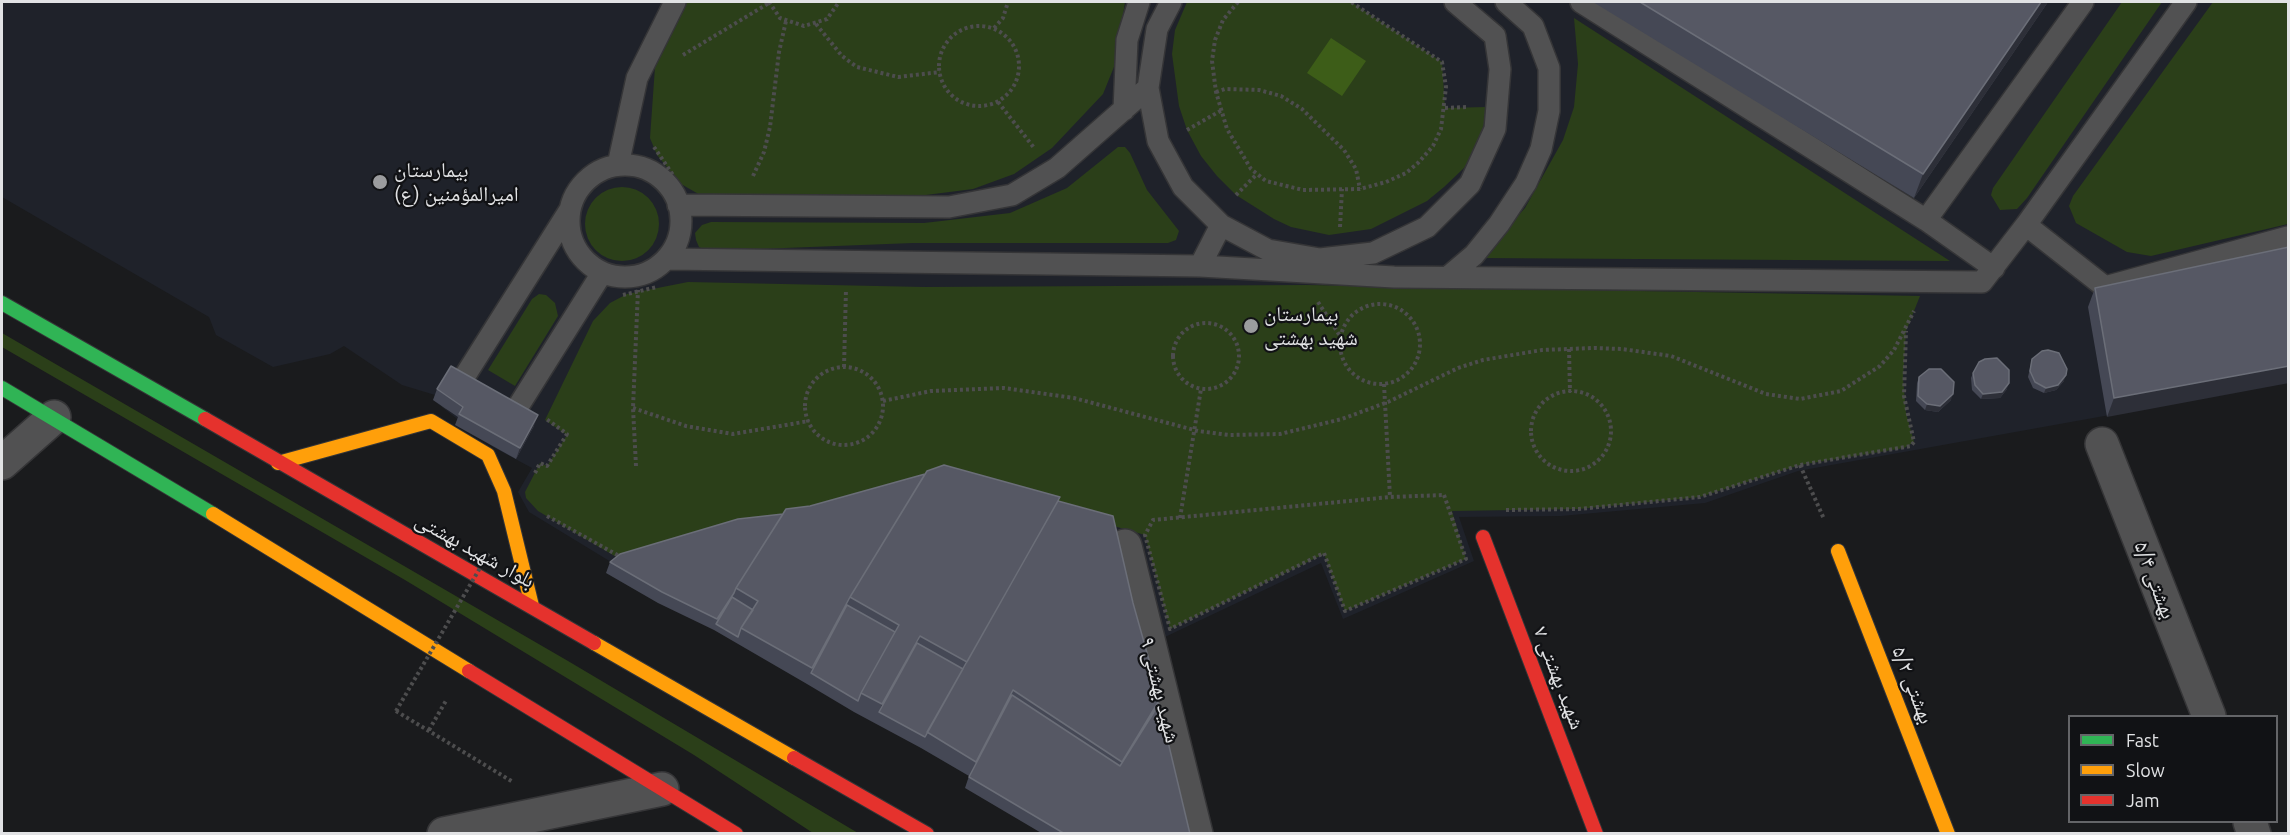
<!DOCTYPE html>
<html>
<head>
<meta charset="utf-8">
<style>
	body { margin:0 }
	#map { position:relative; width:2290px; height:835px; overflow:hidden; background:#1a1b1d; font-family:Ubuntu,sans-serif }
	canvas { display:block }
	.frame { position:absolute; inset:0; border:3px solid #e1e2e4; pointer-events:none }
	.legend { position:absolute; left:2068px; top:715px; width:210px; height:108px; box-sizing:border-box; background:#111215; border:2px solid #646568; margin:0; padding:8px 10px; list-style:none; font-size:18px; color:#e1e2e4 }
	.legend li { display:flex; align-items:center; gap:12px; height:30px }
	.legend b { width:30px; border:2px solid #646568 }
</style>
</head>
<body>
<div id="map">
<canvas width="2290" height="835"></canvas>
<div class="frame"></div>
<ul class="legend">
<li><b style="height:8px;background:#30b455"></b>Fast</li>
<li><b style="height:8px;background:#ff9f0a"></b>Slow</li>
<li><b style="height:8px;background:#e5322d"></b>Jam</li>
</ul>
</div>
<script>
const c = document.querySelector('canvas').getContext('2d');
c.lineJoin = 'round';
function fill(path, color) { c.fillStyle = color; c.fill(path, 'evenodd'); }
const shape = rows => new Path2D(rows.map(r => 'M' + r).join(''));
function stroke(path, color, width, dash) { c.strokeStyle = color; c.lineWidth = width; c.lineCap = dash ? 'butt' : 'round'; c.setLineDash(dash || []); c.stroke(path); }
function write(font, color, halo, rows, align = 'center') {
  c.font = font + ' Ubuntu,"Noto Naskh Arabic",sans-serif'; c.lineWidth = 4.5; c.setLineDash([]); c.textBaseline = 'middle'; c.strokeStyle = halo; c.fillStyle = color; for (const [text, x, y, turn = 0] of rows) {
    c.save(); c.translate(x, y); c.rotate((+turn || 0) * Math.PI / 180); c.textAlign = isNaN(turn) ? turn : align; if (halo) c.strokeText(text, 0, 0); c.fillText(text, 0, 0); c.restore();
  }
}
const built = shape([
	[2,2,2288,2,2288,383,1798,471,1705,503,1561,516,1459,517,1474,561,1343,619,1321,563,1165,637,1141,540,938,484,616,565,529,512,518,492,532,468,493,447,433,400,435,395,402,385,344,346,330,354,273,367,216,335,209,317,2,197]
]);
const green = shape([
	[687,2,1125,2,1116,62,1103,94,1052,148,1014,174,973,189,918,196,727,198,702,196,681,184,657,155,650,138,655,67],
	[1187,2,1351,2,1442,62,1445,108,1486,107,1482,140,1464,168,1444,187,1427,201,1371,229,1329,235,1291,227,1274,219,1236,195,1217,176,1201,156,1187,130,1179,106,1172,54,1175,30],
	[2122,2,2162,2,2027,198,2017,209,2000,210,1991,195,1993,188],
	[2213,2,2288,2,2288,224,2151,256,2127,252,2076,223,2069,206,2073,196],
	[1574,18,1950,261,1481,258,1525,208,1563,140,1574,107,1578,64],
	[1118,147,1125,147,1130,153,1147,190,1179,231,1176,240,1168,243,913,243,708,251,699,247,696,240,695,233,702,225,711,222,924,223,1010,213,1067,188],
	'585 224a37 37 0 1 1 74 0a37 37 0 1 1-74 0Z',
	[688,282,924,287,1306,285,1920,296,1906,331,1903,378,1906,413,1914,442,1904,448,1800,465,1700,497,1579,509,1452,511,1466,559,1345,611,1324,554,1170,629,1145,535,940,476,618,558,538,511,526,498,525,492,540,463,547,466,567,435,545,420,593,321,610,303,627,294],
	[539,294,546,295,555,303,558,316,515,386,488,370,532,299],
	[2,333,568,661,858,833,813,833,694,755,405,580,2,347]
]);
const water = shape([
	[1331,38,1366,61,1342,96,1307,73]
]);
const path = shape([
	[769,2,780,18,804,26,827,19,839,2],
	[1238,2,1223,20,1215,40,1212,61,1216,92,1227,129,1251,169,1266,181,1303,190,1360,189,1386,182,1406,173,1419,162,1433,146,1441,129,1446,87,1442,62,1351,2],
	[816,24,842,56,857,67,898,77,940,72],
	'939 66a40 40 0 1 1 80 0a40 40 0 1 1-80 0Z',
	[994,28,1003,18,1008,2],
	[683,55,769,3],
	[1216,92,1225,89,1259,90,1281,96,1302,109,1344,150,1356,169,1360,189],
	[998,102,1035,149],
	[1445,108,1468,107],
	[1187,130,1222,110],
	[654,147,673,175],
	[753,176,764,152,770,127,779,52,786,21],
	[1236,195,1257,174],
	[1340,227,1342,189],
	[623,295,657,287],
	[1318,302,1340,336],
	'1340 344a40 40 0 1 1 80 0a40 40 0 1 1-80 0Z',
	'1173 356a33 33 0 1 1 66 0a33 33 0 1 1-66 0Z',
	[1569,349,1570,392],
	[844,367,846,289],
	'805 406a39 39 0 1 1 78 0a39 39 0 1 1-78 0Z',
	[1384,384,1390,497],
	'1531 431a40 40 0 1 1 80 0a40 40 0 1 1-80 0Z',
	[883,401,931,391,1004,388,1074,398,1198,431,1229,435,1280,434,1342,419,1388,402,1458,368,1483,360,1542,350,1594,348,1622,349,1671,356,1766,394,1800,399,1841,391,1880,366,1894,350,1914,311],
	[633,408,686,426,733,434,809,421],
	[1800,465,1824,519],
	[636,466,633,408,638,290],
	[535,473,540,463,547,466,567,434,545,418],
	[1444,495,1466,559,1345,611,1324,553,1170,629,1145,535,1153,520,1390,497,1444,495],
	[1506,510,1579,509,1700,497,1800,465,1911,446,1914,442,1904,396,1906,331],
	[547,516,621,557],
	[1180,518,1201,389],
	[396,711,513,782],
	[429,730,447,699]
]);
const lane = shape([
	[1171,2,1157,29,1148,88,1158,141,1183,187,1221,225,1268,250,1320,259,1373,253,1427,227,1470,184,1495,129,1500,69,1495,36,1455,2],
	[1581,2,1926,220,2083,2],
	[1124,110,1127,40,1139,2],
	[618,165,637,78,675,2],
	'569 221a56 56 0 1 1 112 0a56 56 0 1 1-112 0Z',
	[678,205,949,207,1012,195,1057,168,1148,88],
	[1926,220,1994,268],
	[2026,225,2186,2],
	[667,259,1200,266,1394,277,1982,282,2026,225,2105,287,2288,237],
	[1200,266,1221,225],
	[1448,277,1474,255,1499,224,1526,183,1541,149,1549,111,1549,68,1533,26,1506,2],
	[451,398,569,211],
	[504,429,602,273]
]);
const street = shape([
	[2102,444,2209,716],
	[2,463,54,417],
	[1125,546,1196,834],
	[2250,822,2254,834],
	[444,834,662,789]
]);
const fast = shape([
	[2,303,205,419],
	[2,388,213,514]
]);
const slow = shape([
	[278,463,431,421,488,455,504,491,532,606],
	[213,514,469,671],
	[1838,551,1948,834],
	[594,643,794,758]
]);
const jam = shape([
	[205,419,594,643],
	[1483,537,1596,834],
	[469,671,736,834],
	[794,758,927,834]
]);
const pathBridge = shape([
	[396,711,490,551]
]);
const wall = shape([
	[1593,2,2048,2,1914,198],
	[2289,247,2107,417,2088,307,2095,288],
	[2032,359,2064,381,2056,390,2044,393,2033,388,2028,377],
	[1973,373,2007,389,2000,398,1981,399,1972,390,1971,378],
	[1919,377,1951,400,1938,412,1925,410,1916,401,1917,383],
	[437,389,534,426,516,459,455,425,458,417,433,400],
	[1058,501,1133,603,1190,834,1043,834,965,788,969,776,921,748,854,712,807,684,714,630,658,603,606,573,610,562,783,514]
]);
const shadedWall = shape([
	[2041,2,2048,2,1914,198,1923,174],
	[2289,366,2289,383,2107,417,2114,398],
	[2066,375,2064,381,2056,390,2044,393,2046,388],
	[2009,383,2007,389,2000,398,1981,399,1983,394],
	[1953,394,1951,400,1938,412,1925,410,1927,404],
	[538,415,534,426,516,459,520,448],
	[920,636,913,654,879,712,882,704]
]);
const building = shape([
	[1640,2,2041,2,1923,174,1640,2],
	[2289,247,2289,366,2114,398,2095,288,2289,247],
	[2048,350,2059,353,2067,369,2066,375,2058,385,2046,388,2035,382,2030,371,2032,359,2042,351,2048,350],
	[1997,358,2009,370,2009,383,2002,392,1983,394,1975,385,1973,373,1979,362,1985,359,1997,358],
	[451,366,538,415,520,448,459,414,463,407,437,389,451,366],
	[1929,369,1941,369,1954,382,1953,394,1940,406,1927,404,1918,396,1919,377,1929,369],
	[944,465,1060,497,967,662,920,636,882,704,861,693,899,625,850,597,927,471,944,465],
	[925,474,850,597,812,668,741,628,758,601,736,588,786,509,810,506,925,474],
	[1058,501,1113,516,1133,603,1160,699,1122,762,1013,690,976,762,927,732,1058,501],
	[783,514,736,588,734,593,717,619,662,592,610,562,620,554,738,519,783,514],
	[732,597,753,610,741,628,738,637,716,624,732,597],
	[847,605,895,632,861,693,858,701,811,673,847,605],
	[917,643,963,669,925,737,879,712,917,643],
	[1012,695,1120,766,1159,704,1190,834,1065,834,969,777,1012,695]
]);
const markers = [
	[380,182,8,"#9b9c9e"],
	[1251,326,8,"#9b9c9e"]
];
const poiNames = [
	["بیمارستان",394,170],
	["امیرالمؤمنین (ع)",394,194],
	["بیمارستان",1264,314],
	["شهید بهشتی",1264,338]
];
const streetNames = [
	["بلوار شهید بهشتی",475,550,29],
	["بهشتی ۵/۴",2155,580,69],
	["شهید بهشتی ۷",1559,678,69],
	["بهشتی ۵/۲",1913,685,69],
	["شهید بهشتی ۹",1160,690,76]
];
fill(built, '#1f222a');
fill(green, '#2b3f19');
fill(water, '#3d5d18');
stroke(lane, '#353537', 24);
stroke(street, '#353537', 36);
stroke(fast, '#353537', 16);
stroke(slow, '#353537', 16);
stroke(jam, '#353537', 16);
stroke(path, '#4d4d4e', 4, [3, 3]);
stroke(lane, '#515152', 21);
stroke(street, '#515152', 33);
stroke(fast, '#30b455', 14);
stroke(slow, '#ff9f0a', 14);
stroke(jam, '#e5322d', 14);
stroke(pathBridge, '#4d4d4e', 4, [3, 3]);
fill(wall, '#454855');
fill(shadedWall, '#2d2f38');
fill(building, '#565864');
stroke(building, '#6b6e78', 1.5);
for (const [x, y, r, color] of markers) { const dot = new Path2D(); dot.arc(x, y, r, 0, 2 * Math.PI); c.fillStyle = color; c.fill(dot); stroke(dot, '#111215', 2); }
write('21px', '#e1e2e4', '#111215', poiNames, 'left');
write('21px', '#e1e2e4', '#111215', streetNames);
</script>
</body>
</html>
